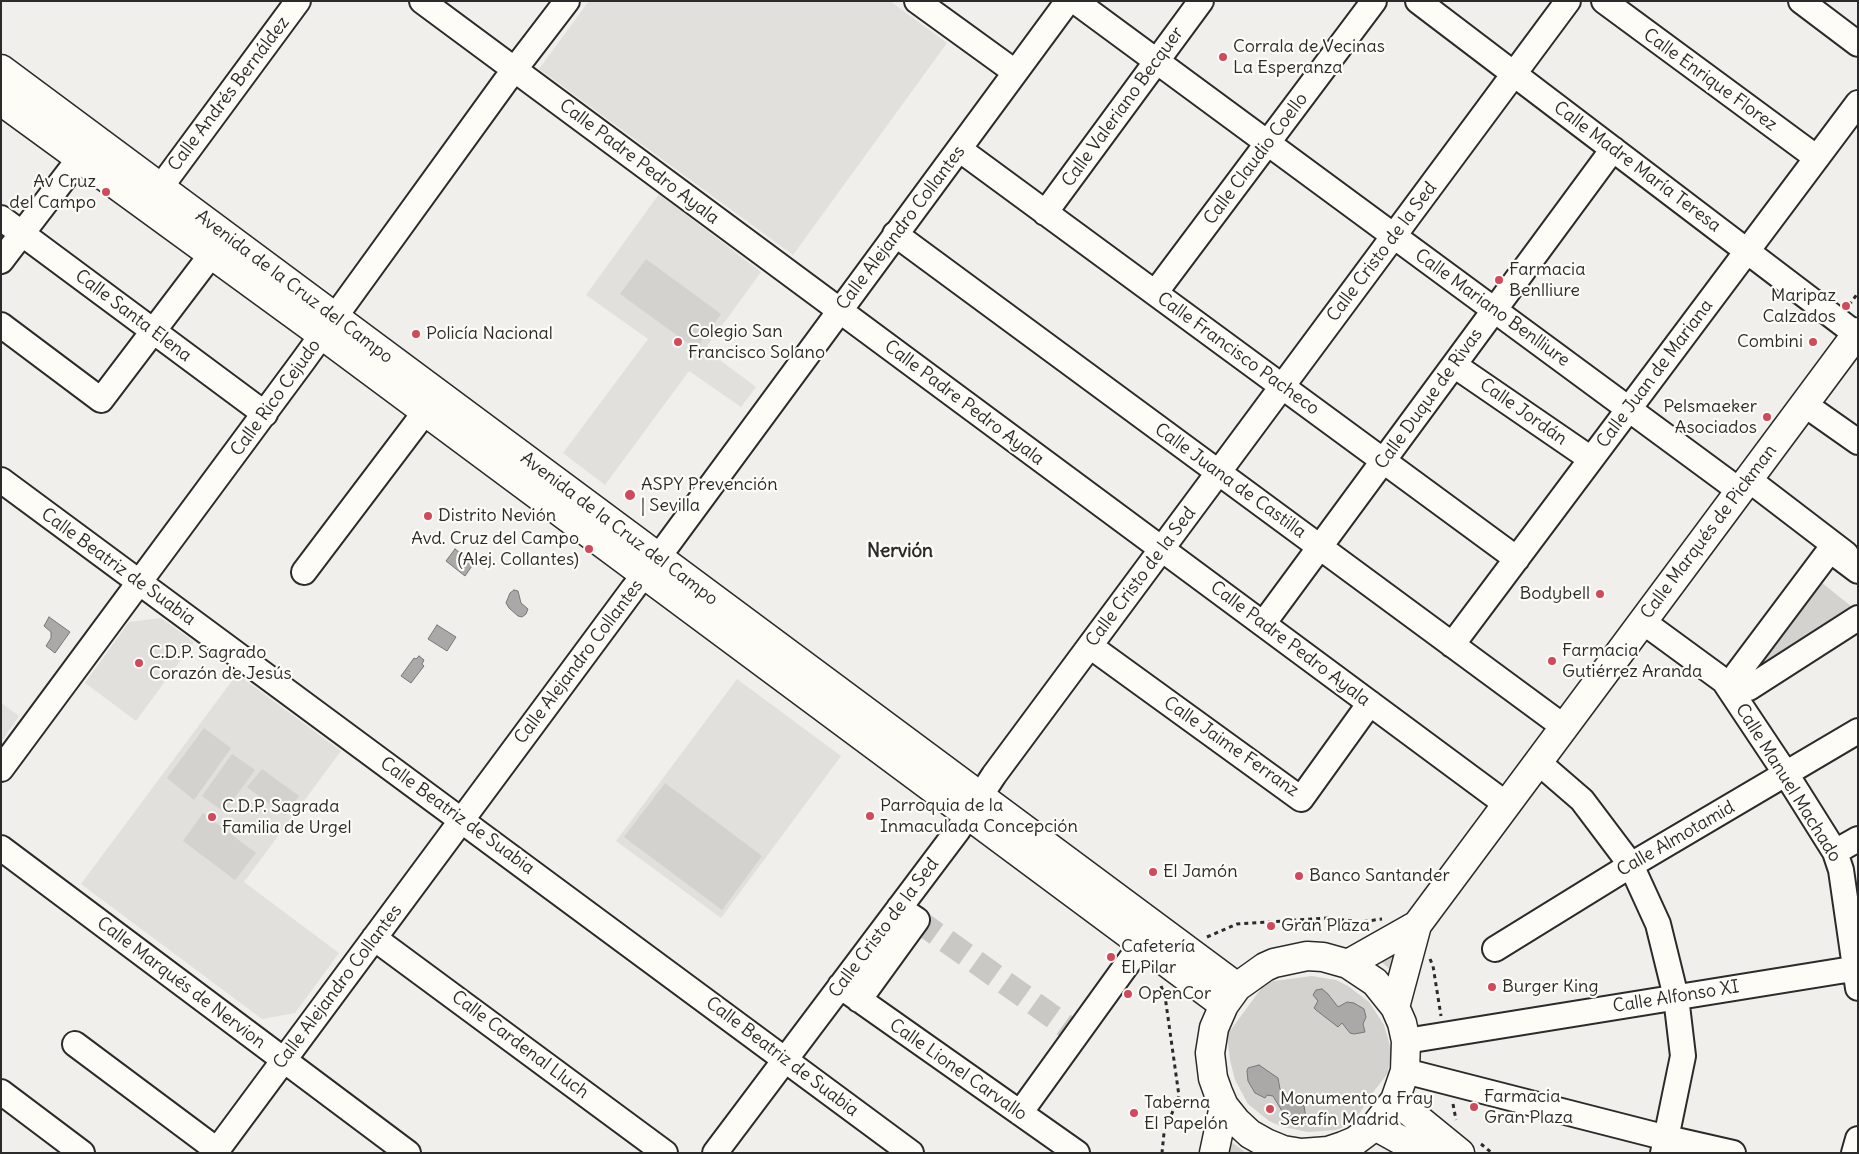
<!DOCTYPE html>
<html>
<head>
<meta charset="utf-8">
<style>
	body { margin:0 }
	#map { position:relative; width:1859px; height:1154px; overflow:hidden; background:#f0efeb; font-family:Delius,sans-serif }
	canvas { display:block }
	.frame { position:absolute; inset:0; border:2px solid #2b2b2b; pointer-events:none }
</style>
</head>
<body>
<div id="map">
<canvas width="1859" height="1154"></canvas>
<div class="frame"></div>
</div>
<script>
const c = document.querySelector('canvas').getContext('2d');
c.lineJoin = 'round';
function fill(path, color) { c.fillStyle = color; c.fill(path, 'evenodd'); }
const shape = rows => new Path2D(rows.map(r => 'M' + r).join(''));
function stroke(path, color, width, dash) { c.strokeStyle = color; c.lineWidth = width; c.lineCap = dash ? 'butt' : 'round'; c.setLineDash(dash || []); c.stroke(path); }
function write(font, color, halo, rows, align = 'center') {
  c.font = font + ' Delius,sans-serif'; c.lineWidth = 4.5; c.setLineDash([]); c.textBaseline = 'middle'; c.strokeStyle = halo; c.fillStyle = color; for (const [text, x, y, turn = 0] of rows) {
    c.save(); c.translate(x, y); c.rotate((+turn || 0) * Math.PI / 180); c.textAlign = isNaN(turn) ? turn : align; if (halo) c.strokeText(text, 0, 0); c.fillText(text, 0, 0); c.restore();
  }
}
const built = shape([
	[589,1,890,1,947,43,793,255,539,69],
	[659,194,761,272,705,349,756,387,741,407,689,371,605,485,563,453,648,339,586,295],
	[161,618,194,642,136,721,85,683,129,622],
	[237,674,341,751,244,882,339,953,295,1013,262,1019,81,884],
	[737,679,841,756,721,918,616,841],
	[1,703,19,716,1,742]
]);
const green = shape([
	[646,259,721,314,696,349,620,294],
	[1821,582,1852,607,1763,669,1758,662],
	[204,728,231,748,194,800,167,778],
	[232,754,255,770,224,812,202,796],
	[262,769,299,796,285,816,247,787],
	[665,783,762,856,722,910,624,837],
	[203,813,256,853,235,880,183,841],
	[1408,936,1393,972,1377,958],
	[1312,976,1336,980,1348,986,1369,1002,1384,1025,1391,1049,1388,1073,1371,1095,1372,1100,1367,1101,1354,1123,1336,1130,1308,1132,1283,1127,1269,1121,1248,1104,1235,1080,1230,1060,1227,1035,1266,982],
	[1233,1143,1246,1153,1227,1153,1230,1144]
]);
const water = shape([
	[455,549,474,563,465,576,446,561,455,549],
	[514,590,518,591,521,603,528,609,526,614,522,617,518,616,509,608,506,603,510,593,514,590],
	[49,617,70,632,55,653,46,646,51,638,51,632,44,626,49,617],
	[437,625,456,637,447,651,428,639,437,625],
	[419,656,424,660,422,664,424,666,411,683,401,676,414,658,416,659,419,656],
	[1322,989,1328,994,1338,1007,1347,1002,1354,1003,1364,1009,1366,1017,1363,1024,1365,1032,1354,1034,1350,1033,1342,1023,1338,1027,1316,1010,1314,1008,1318,1001,1313,995,1316,990,1322,989],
	[1259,1065,1278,1078,1280,1089,1289,1098,1292,1104,1302,1104,1304,1106,1306,1118,1304,1121,1296,1122,1285,1116,1273,1096,1267,1095,1265,1098,1255,1093,1248,1081,1247,1071,1248,1068,1259,1065]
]);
const minorTunnel = shape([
	[917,920,1077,1034]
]);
const path = shape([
	[1849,305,1858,293],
	[1207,937,1237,924,1328,918,1360,922,1382,919],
	[1430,959,1433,966,1441,1016],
	[1161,986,1165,996,1179,1096,1164,1133,1162,1153],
	[1453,1104,1456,1120],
	[1481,1144,1492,1153]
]);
const minor = shape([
	[422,1,1506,804],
	[917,1,1015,72],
	[1075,1,1740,491],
	[1418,1,1856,334],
	[1604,1,1817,158],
	[1801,1,1858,44],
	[959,149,1517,559],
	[160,188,298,1],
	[1045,213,1201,1],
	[1,218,265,414],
	[895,234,1564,727],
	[1,261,79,159],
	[1155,293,1374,1],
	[1,325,101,400,211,255],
	[1454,365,1591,459],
	[1804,404,1858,442],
	[1748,479,1846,554],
	[1,480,911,1153],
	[1858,571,1830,550,1737,674,1749,688,1858,618],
	[304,572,425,412],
	[1642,621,1724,681,1786,774,1835,852,1841,870,1858,988],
	[1263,624,1613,149],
	[1452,645,1858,103],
	[1090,646,1301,799,1370,703],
	[1538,762,1582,800,1631,865,1658,924,1676,997,1683,1056,1663,1153],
	[1,769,303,361,505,82,567,1],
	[1,848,408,1153],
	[1835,852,1858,839],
	[374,938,665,1153],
	[1495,949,1631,865,1858,731],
	[840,986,1077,1153],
	[859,1000,917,920,899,908],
	[1406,1041,1858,968],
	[75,1044,217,1150],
	[1405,1071,1667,1138,1733,1153],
	[1,1092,82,1153],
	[1020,1113,1131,959],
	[215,1153,633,589,668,544,1068,1],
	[715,1153,958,830,994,775,1568,1],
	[1854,1153,1858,1139]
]);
const major = shape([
	[1,69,1237,987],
	[1,101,322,335,1224,1005],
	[1348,964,1417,925],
	[1395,1007,1417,925,1858,332],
	[1395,1100,1460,1153],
	[1375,1126,1424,1153],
	[1214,1153,1224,1106],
	[1301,1153,1283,1150,1266,1143,1250,1134,1236,1121,1224,1106,1218,1092,1213,1078,1210,1053,1214,1028,1224,1005,1237,987,1265,967,1274,963,1307,956,1323,957,1348,964,1375,982,1395,1007,1402,1023,1406,1041,1405,1071,1395,1100,1375,1126,1355,1141,1343,1146,1328,1151,1302,1153]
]);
const markers = [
	[1223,57,5,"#d1495b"],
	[106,192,5,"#d1495b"],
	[1499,280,5,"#d1495b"],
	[1846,306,5,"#d1495b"],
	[416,334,5,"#d1495b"],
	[678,342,5,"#d1495b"],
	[1813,342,5,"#d1495b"],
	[1767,417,5,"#d1495b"],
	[630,495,6,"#d1495b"],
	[428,516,5,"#d1495b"],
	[589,549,5,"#d1495b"],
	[1600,594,5,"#d1495b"],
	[1552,661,5,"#d1495b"],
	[139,663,5,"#d1495b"],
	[870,816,5,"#d1495b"],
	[212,817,5,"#d1495b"],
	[1153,872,5,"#d1495b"],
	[1299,876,5,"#d1495b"],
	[1271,926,5,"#d1495b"],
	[1111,957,5,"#d1495b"],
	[1492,987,5,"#d1495b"],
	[1128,994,5,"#d1495b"],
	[1474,1107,5,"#d1495b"],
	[1270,1109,5,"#d1495b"],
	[1134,1113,5,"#d1495b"]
];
const poiNames = [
	["Corrala de Vecinas",1233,47],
	["La Esperanza",1233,68],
	["Av Cruz",96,182,"right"],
	["del Campo",96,203,"right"],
	["Farmacia",1509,270],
	["Benlliure",1509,291],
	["Maripaz",1836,296,"right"],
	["Calzados",1836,317,"right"],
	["Colegio San",688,332],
	["Francisco Solano",688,353],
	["Policía Nacional",426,334],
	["Combini",1803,342,"right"],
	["Pelsmaeker",1757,407,"right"],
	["Asociados",1757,428,"right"],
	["ASPY Prevención",641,485],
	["| Sevilla",641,506],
	["Distrito Nevión",438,516],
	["Avd. Cruz del Campo",579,539,"right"],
	["(Alej. Collantes)",579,560,"right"],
	["Bodybell",1590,594,"right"],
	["Farmacia",1562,651],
	["Gutiérrez Aranda",1562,672],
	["C.D.P. Sagrado",149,653],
	["Corazón de Jesús",149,674],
	["Parroquia de la",880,806],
	["Inmaculada Concepción",880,827],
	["C.D.P. Sagrada",222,807],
	["Familia de Urgel",222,828],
	["El Jamón",1163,872],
	["Banco Santander",1309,876],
	["Gran Plaza",1281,926],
	["Cafetería",1121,947],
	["El Pilar",1121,968],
	["Burger King",1502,987],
	["OpenCor",1138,994],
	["Farmacia",1484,1097],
	["Gran Plaza",1484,1118],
	["Monumento a Fray",1280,1099],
	["Serafín Madrid",1280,1120],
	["Taberna",1144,1103],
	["El Papelón",1144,1124]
];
const streetNames = [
	["Calle Enrique Florez",1710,80,36],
	["Calle Andrés Bernáldez",229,94,-53],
	["Calle Valeriano Becquer",1123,107,-54],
	["Calle Claudio Coello",1256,159,-53],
	["Calle Padre Pedro Ayala",639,162,37],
	["Calle Madre María Teresa",1637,167,37],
	["Calle Alejandro Collantes",901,228,-53],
	["Calle Cristo de la Sed",1382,252,-53],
	["Avenida de la Cruz del Campo",294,287,37],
	["Calle Mariano Benlliure",1492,308,36],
	["Calle Santa Elena",133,316,37],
	["Calle Francisco Pacheco",1238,354,36],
	["Calle Juan de Mariana",1655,374,-53],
	["Calle Rico Cejudo",276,398,-54],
	["Calle Duque de Rivas",1429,399,-54],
	["Calle Padre Pedro Ayala",964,403,37],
	["Calle Jordán",1523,412,35],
	["Calle Juana de Castilla",1230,481,36],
	["Avenida de la Cruz del Campo",619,529,37],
	["Calle Marqués de Pickman",1709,532,-53],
	["Calle Beatriz de Suabia",118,567,36],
	["Calle Cristo de la Sed",1141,577,-53],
	["Calle Padre Pedro Ayala",1290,644,37],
	["Calle Alejandro Collantes",579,662,-53],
	["Calle Jaime Ferranz",1231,747,35],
	["Calle Manuel Machado",1788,783,58],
	["Calle Beatriz de Suabia",457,816,36],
	["Calle Almotamid",1676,839,-30],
	["Calle Cristo de la Sed",884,928,-53],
	["Calle Marqués de Nervion",181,983,37],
	["Calle Alejandro Collantes",338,987,-53],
	["Calle Alfonso XI",1676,997,-9],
	["Calle Cardenal Lluch",520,1045,37],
	["Calle Beatriz de Suabia",782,1057,37],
	["Calle Lionel Carvallo",958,1070,35]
];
const neighbourhoodNames = [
	["Nervión",900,552]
];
fill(built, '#e1e0dc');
fill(green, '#d3d2cf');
fill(water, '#aaa9a7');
stroke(water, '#777775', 1);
stroke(minorTunnel, '#c9c8c5', 24, [24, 12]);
stroke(minor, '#2b2b2b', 28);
stroke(major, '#2b2b2b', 31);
stroke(path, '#2b2b2b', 3, [4, 4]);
stroke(minor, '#fdfcf7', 24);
stroke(major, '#fdfcf7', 28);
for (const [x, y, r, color] of markers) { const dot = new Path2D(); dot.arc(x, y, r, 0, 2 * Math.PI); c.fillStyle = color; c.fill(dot); stroke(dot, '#fdfcf7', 2); }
write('18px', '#2b2b2b', '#fdfcf7', poiNames, 'left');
write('18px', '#2b2b2b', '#fdfcf7', streetNames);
write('bold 19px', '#2b2b2b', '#fdfcf7', neighbourhoodNames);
</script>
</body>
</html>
